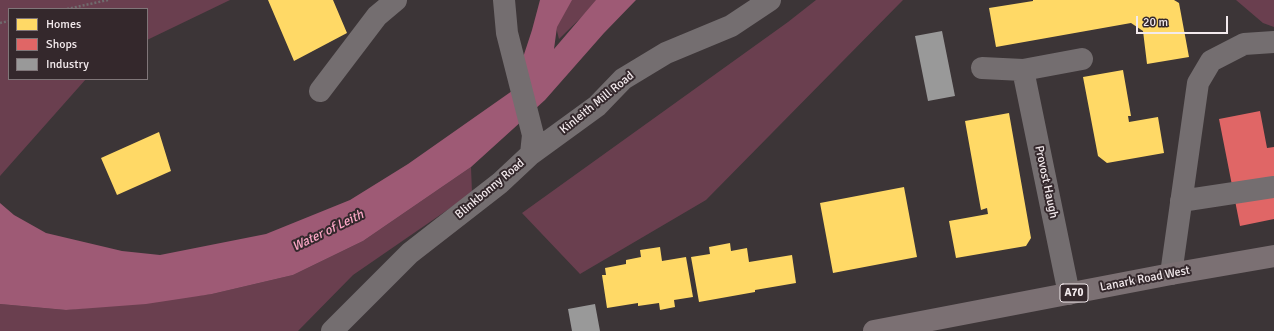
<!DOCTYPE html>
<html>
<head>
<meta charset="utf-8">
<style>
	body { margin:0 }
	#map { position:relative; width:1274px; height:331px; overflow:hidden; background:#3c3537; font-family:Signika,sans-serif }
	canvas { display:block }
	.legend { position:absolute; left:8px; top:8px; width:140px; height:72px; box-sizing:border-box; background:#34282c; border:1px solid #807679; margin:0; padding:5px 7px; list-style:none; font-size:12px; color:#f3eaed }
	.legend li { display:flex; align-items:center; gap:8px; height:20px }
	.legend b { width:20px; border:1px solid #807679 }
	.scale { position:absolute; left:1136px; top:16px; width:92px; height:18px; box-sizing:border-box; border:2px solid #f3eaed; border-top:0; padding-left:5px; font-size:12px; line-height:14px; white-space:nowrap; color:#f3eaed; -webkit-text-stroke:3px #34282c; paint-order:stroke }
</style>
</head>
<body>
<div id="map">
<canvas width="1274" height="331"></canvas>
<ul class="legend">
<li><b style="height:11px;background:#ffd966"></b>Homes</li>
<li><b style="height:11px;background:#e06666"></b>Shops</li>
<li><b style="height:11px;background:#999"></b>Industry</li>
</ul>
<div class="scale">20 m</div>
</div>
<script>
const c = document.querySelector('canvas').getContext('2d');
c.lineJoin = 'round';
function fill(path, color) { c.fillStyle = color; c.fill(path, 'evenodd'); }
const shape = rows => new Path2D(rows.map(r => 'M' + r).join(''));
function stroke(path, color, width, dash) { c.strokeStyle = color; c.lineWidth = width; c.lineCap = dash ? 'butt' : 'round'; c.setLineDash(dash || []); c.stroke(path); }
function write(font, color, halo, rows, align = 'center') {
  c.font = font + ' Signika,sans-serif'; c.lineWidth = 4; c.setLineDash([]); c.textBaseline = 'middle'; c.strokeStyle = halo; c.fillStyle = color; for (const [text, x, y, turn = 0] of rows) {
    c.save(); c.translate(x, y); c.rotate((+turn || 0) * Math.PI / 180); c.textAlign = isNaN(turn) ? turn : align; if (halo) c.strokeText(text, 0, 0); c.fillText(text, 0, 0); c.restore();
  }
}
const green = shape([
	[0,0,230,0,147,40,147,9,9,9,9,79,86,79,0,176],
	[549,0,599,0,559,39],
	[816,0,903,0,706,200,580,274,522,213,788,22],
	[1236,0,1274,0,1274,27,1263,23],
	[471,167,472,193,353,275,298,331,0,331,0,304,66,310,212,294,293,275,363,241]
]);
const water = shape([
	[540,0,572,0,557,27,554,49,596,0,636,0,604,33,545,100,471,167,363,241,293,275,212,294,146,304,66,310,0,304,0,203,14,215,46,233,122,251,160,255,266,234,350,200,408,164,512,91,532,30]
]);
const homes = shape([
	[268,0,333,0,347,33,294,61],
	[1033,0,1174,0,1179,3,1189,57,1147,64,1143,31,1131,23,996,47,989,8,1033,1],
	[1123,70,1131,116,1128,116,1129,122,1158,117,1164,153,1107,163,1098,156,1083,77],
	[1009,113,1031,238,1026,246,956,258,949,221,988,214,987,208,981,210,965,121],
	[159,132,171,171,117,195,101,158],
	[904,187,917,257,833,273,820,203],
	[730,243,731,251,747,248,749,262,792,255,796,283,755,290,755,292,699,302,691,257,710,254,709,247],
	[660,247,662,261,686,257,693,297,674,300,675,307,660,310,659,303,638,306,638,303,607,308,602,275,606,275,605,268,626,264,626,260,641,257,640,250]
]);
const shops = shape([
	[1260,111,1267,148,1274,147,1274,219,1240,226,1219,119]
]);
const industry = shape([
	[942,31,955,96,928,101,915,36],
	[595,304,600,331,572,331,568,309]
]);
const path = shape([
	[67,9,108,0],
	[0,23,9,21]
]);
const minor = shape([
	[982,68,1023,70,1082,59],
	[1023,70,1069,294],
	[320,91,377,16,396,0],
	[531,154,597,106,623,79,666,53,731,26,770,0],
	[1181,201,1274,187],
	[1171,274,1198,83,1211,61,1244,44,1274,42],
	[332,331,410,253,500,183,531,154,533,135,507,33,504,0]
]);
const major = shape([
	[874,331,1171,274,1274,256]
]);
const shields = [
	[1074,293,28]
];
const shieldNames = [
	["A70",1074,293]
];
const streetNames = [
	["Kinleith Mill Road",597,103,-39],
	["Provost Haugh",1046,182,78],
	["Blinkbonny Road",490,189,-40],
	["Lanark Road West",1145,279,-11]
];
const waterNames = [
	["Water of Leith",328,231,-26]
];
fill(green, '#6a3f4f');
fill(water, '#9e5a75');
fill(homes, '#ffd966');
fill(shops, '#e06666');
fill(industry, '#999');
stroke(path, '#706b6d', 2.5, [2, 2]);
stroke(minor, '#746e70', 22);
stroke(major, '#7b7073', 22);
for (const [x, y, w] of shields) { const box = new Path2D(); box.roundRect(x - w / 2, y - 9, w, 18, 3); c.fillStyle = '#34282c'; c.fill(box); stroke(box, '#f3eaed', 1); }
write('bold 11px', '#f3eaed', null, shieldNames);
write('12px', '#f3eaed', '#34282c', streetNames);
write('italic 13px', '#fca7c6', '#34282c', waterNames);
</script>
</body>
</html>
